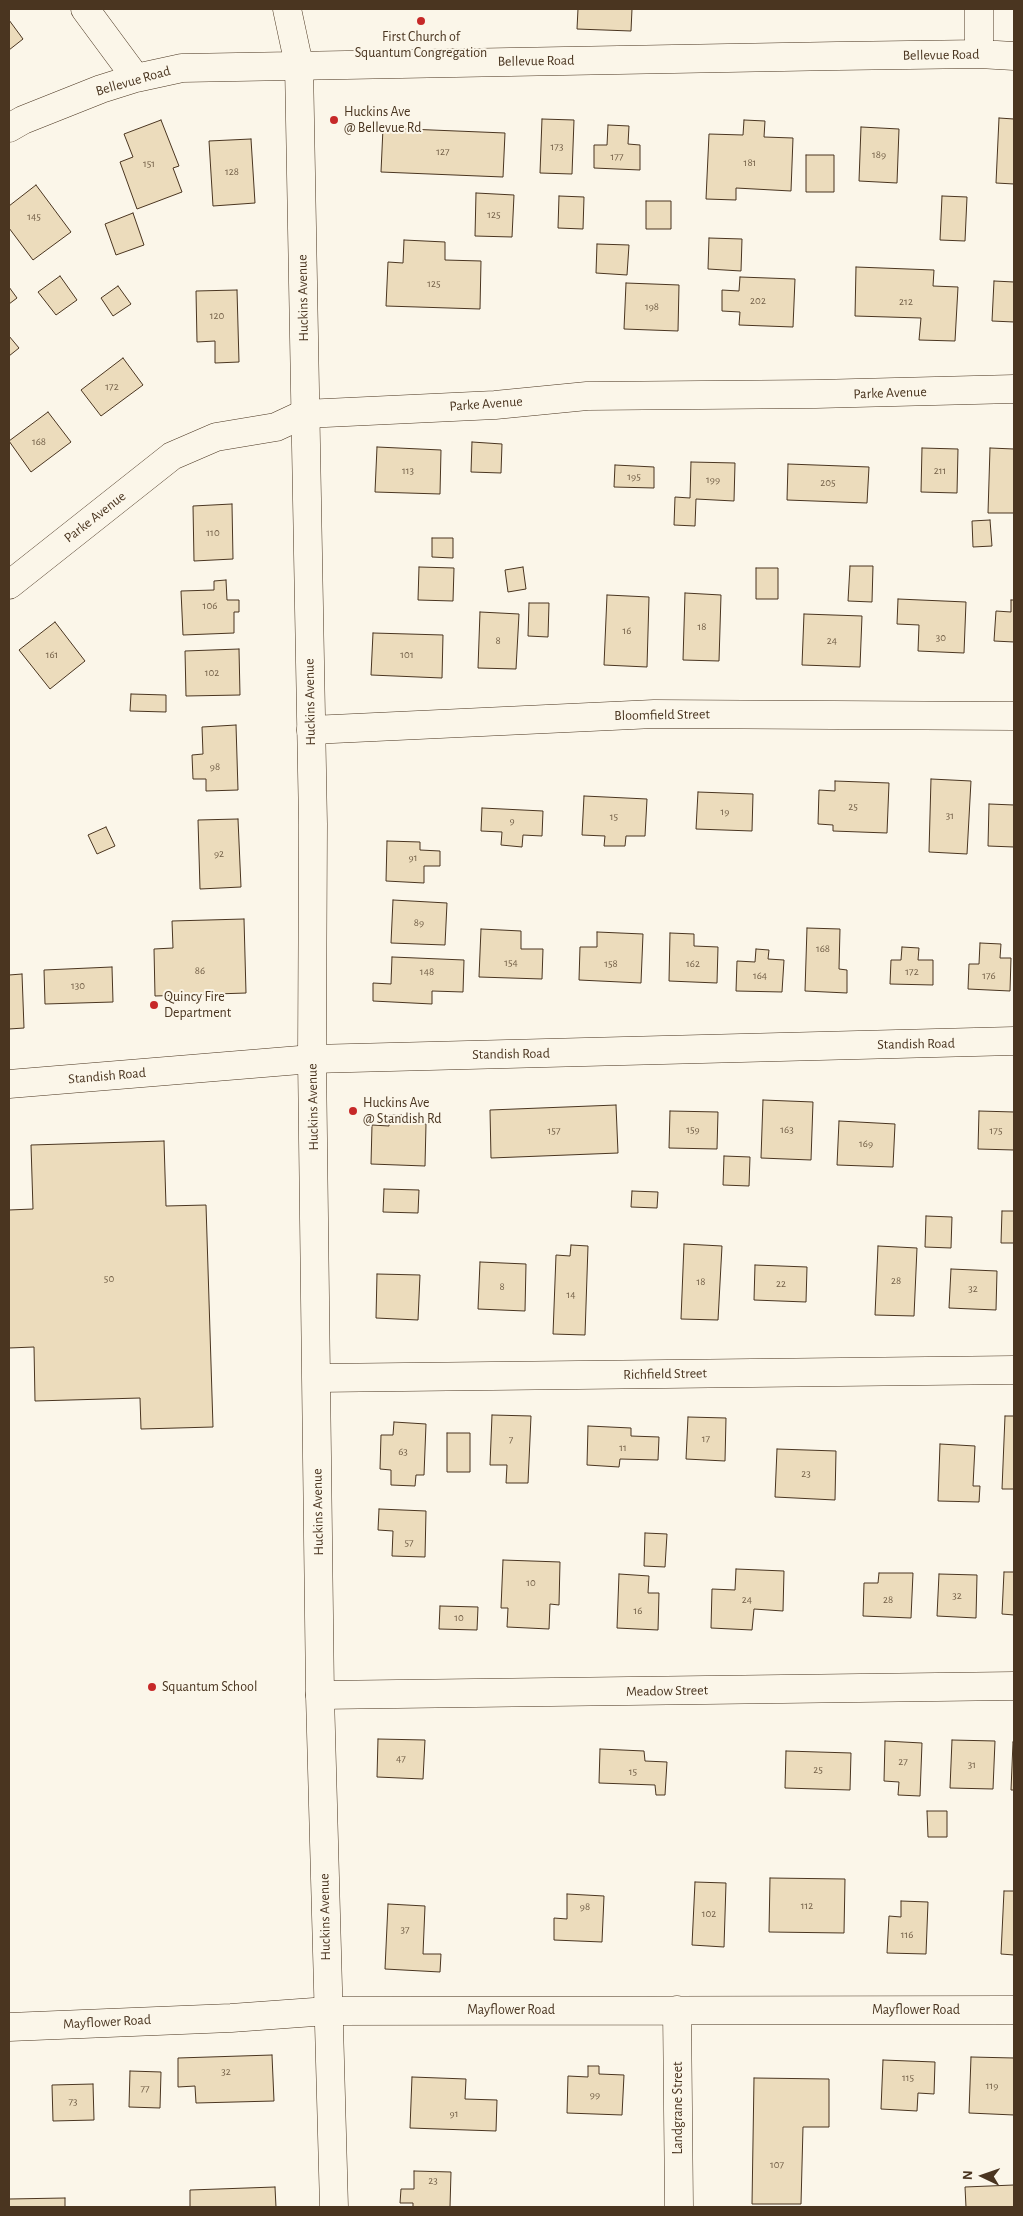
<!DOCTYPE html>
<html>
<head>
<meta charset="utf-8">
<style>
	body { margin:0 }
	#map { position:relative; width:1023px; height:2216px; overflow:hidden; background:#fbf6e9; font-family:"Alegreya Sans",sans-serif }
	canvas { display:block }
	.frame { position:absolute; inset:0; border:10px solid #4a3520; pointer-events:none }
	.north { position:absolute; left:958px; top:2151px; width:50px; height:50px; -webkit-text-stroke:4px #fbf6e9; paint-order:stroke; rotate:273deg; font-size:14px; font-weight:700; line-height:20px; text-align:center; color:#4a3520 }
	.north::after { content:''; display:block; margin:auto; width:18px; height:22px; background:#4a3520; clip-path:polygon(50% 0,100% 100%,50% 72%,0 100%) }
</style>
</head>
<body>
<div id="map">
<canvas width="1023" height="2216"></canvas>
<div class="frame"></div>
<div class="north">N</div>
</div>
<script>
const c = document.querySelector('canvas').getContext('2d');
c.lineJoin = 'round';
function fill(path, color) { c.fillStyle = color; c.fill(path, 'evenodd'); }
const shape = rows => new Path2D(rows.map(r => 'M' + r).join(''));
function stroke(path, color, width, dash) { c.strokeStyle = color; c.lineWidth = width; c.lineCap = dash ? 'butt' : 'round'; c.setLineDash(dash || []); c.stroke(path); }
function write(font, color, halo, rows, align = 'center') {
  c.font = font + ' "Alegreya Sans",sans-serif'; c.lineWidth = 4; c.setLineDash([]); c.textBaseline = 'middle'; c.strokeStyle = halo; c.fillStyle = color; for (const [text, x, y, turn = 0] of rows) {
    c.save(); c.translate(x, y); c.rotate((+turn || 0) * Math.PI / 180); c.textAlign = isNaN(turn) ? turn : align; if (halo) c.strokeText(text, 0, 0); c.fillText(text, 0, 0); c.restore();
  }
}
const building = shape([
	[578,9,632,9,631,31,577,29,578,9],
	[9,20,23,39,9,50,9,20],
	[999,118,1014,119,1014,184,996,183,999,118],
	[542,119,574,120,572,174,540,173,542,119],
	[161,120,179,166,173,168,182,192,137,209,120,162,133,157,124,134,161,120],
	[744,120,765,121,764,137,793,138,791,191,736,188,736,200,706,199,709,134,743,135,744,120],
	[608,125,629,126,628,144,640,145,640,170,594,168,594,145,607,145,608,125],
	[861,127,899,129,897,183,859,181,861,127],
	[383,128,505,133,503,177,381,172,383,128],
	[251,139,255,203,213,206,209,141,251,139],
	[806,155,834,155,834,192,806,192,806,155],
	[36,185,71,232,33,260,9,228,9,206,36,185],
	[476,193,514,195,512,237,475,236,476,193],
	[559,196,584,197,583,229,558,228,559,196],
	[942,196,967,197,965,241,940,240,942,196],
	[646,201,671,201,671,229,646,229,646,201],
	[133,213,144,245,116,255,105,224,133,213],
	[709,238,742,239,741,271,708,269,709,238],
	[404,240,445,242,445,260,481,261,480,309,386,306,388,262,403,263,404,240],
	[597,244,629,245,627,275,596,273,597,244],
	[856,267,934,270,933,286,958,287,955,341,919,340,921,318,855,316,856,267],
	[60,276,77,300,56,315,38,292,60,276],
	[740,277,795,279,793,327,739,325,740,312,722,311,722,290,739,291,740,277],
	[994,281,1014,282,1014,322,992,321,994,281],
	[626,283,679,285,678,331,624,329,626,283],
	[118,286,131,304,113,316,101,298,118,286],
	[9,287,17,298,9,304,9,287],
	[237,290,239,362,215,363,215,341,197,342,196,291,237,290],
	[9,336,19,348,9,356,9,336],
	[123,358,143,385,101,416,81,390,123,358],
	[48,412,71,442,31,472,9,441,48,412],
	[472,442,502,444,501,473,471,472,472,442],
	[377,447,441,450,440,494,375,492,377,447],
	[922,448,958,449,957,493,921,492,922,448],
	[990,448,1014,449,1014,513,988,513,990,448],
	[691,462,735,463,734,501,696,499,695,526,674,525,675,497,690,498,691,462],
	[788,464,869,467,867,503,787,500,788,464],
	[615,465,654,467,654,488,614,487,615,465],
	[232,504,233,559,194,561,193,506,232,504],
	[990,520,992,546,973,547,972,521,990,520],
	[432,538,453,538,453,558,432,557,432,538],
	[850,566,873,566,872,602,848,601,850,566],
	[419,567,454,568,453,601,418,600,419,567],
	[523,567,526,589,508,592,505,570,523,567],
	[756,568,778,568,778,599,756,599,756,568],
	[226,580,227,600,239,600,239,612,234,612,234,633,183,635,181,591,214,590,214,581,226,580],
	[685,593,721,595,719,661,683,660,685,593],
	[607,595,649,597,647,667,604,665,607,595],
	[898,599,966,602,964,653,918,651,919,625,897,624,898,599],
	[1011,600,1014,600,1014,642,994,641,996,611,1011,612,1011,600],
	[529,603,549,603,548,637,528,636,529,603],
	[480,612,519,614,516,669,478,668,480,612],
	[804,614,862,616,860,667,802,665,804,614],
	[55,622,85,661,50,689,19,650,55,622],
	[373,633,443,635,442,678,371,675,373,633],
	[239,649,240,695,186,696,185,651,239,649],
	[131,694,166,695,166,712,130,711,131,694],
	[236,725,238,790,206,791,206,779,193,779,192,755,203,754,202,727,236,725],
	[931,779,971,781,967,854,929,852,931,779],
	[835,781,889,783,887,833,833,831,833,825,818,824,819,790,835,791,835,781],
	[698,792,753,794,752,831,696,829,698,792],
	[584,796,647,799,645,836,626,836,625,846,604,846,605,836,582,835,584,796],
	[989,804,1014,805,1014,847,988,846,989,804],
	[482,808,543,811,542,836,523,835,522,847,501,845,502,832,481,831,482,808],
	[238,819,241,887,200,889,198,820,238,819],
	[106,827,115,846,97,854,88,835,106,827],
	[387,841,420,842,420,850,440,851,440,866,424,866,424,883,386,881,387,841],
	[393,900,447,903,445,945,391,943,393,900],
	[244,919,246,993,155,996,154,949,173,948,172,921,244,919],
	[807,928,840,929,839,969,847,970,847,993,805,991,807,928],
	[481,929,521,931,521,949,543,949,542,979,479,977,481,929],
	[597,932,643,934,641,983,579,980,580,947,597,947,597,932],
	[670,933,694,934,694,946,718,947,717,983,669,981,670,933],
	[980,943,1001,944,1000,958,1011,958,1010,991,968,989,969,964,979,964,980,943],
	[902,947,919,948,918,960,933,960,933,985,890,984,891,960,901,960,902,947],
	[756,949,769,950,768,959,784,960,782,992,736,991,737,961,755,962,756,949],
	[392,957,464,960,463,992,432,991,432,1004,373,1001,373,983,391,984,392,957],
	[112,967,113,1002,45,1004,44,970,112,967],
	[22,974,24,1028,9,1029,9,975,22,974],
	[763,1100,813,1102,811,1160,761,1158,763,1100],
	[616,1105,618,1153,491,1158,490,1110,616,1105],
	[670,1111,718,1112,717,1149,669,1148,670,1111],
	[979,1111,1014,1112,1014,1150,978,1149,979,1111],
	[389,1115,402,1115,402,1123,426,1124,425,1166,371,1164,372,1125,389,1126,389,1115],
	[839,1121,895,1124,893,1167,837,1165,839,1121],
	[164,1141,166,1206,206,1205,213,1427,141,1429,140,1398,35,1401,34,1347,9,1348,9,1210,33,1209,31,1145,164,1141],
	[724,1156,750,1157,749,1186,723,1185,724,1156],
	[384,1189,419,1190,418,1213,383,1212,384,1189],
	[632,1191,658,1192,657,1208,631,1207,632,1191],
	[1002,1211,1014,1211,1014,1243,1001,1243,1002,1211],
	[926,1216,952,1217,951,1248,925,1247,926,1216],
	[684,1244,722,1246,718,1320,681,1319,684,1244],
	[571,1245,588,1246,585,1335,553,1334,556,1255,570,1256,571,1245],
	[878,1246,917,1248,914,1316,875,1315,878,1246],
	[480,1262,526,1264,525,1311,478,1309,480,1262],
	[755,1265,807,1267,806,1302,754,1300,755,1265],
	[951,1269,997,1271,996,1310,949,1308,951,1269],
	[377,1274,420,1275,418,1320,376,1318,377,1274],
	[492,1415,531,1416,528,1483,506,1483,507,1465,490,1465,492,1415],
	[1005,1416,1014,1416,1014,1489,1002,1489,1005,1416],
	[688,1417,726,1418,725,1461,686,1459,688,1417],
	[394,1422,426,1424,424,1475,416,1475,415,1486,391,1485,391,1470,380,1469,381,1435,393,1435,394,1422],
	[588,1426,631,1428,631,1436,659,1437,658,1460,620,1459,619,1467,587,1465,588,1426],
	[447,1433,470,1433,470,1472,447,1472,447,1433],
	[940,1444,975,1446,973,1486,980,1486,979,1502,938,1501,940,1444],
	[777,1449,836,1451,835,1500,775,1497,777,1449],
	[379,1509,426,1511,425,1557,392,1556,393,1531,378,1530,379,1509],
	[645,1533,667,1534,665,1567,644,1566,645,1533],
	[503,1560,560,1562,559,1605,550,1604,549,1629,507,1627,508,1608,501,1608,503,1560],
	[736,1569,784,1571,783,1611,754,1609,752,1630,711,1628,712,1589,735,1590,736,1569],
	[1004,1572,1014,1572,1014,1615,1002,1614,1004,1572],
	[879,1573,913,1573,911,1618,863,1616,864,1583,878,1583,879,1573],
	[619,1574,649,1576,648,1593,659,1593,658,1630,617,1628,619,1574],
	[939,1574,977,1575,976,1618,937,1616,939,1574],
	[440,1606,478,1607,477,1630,439,1629,440,1606],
	[378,1739,425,1740,423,1779,377,1777,378,1739],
	[952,1740,995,1741,993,1789,950,1788,952,1740],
	[885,1741,922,1743,920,1796,898,1795,899,1782,884,1781,885,1741],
	[1013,1742,1014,1742,1014,1790,1011,1790,1013,1742],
	[600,1749,644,1751,645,1761,667,1762,665,1795,656,1795,655,1785,599,1783,600,1749],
	[786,1751,851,1753,850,1790,785,1788,786,1751],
	[927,1811,947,1811,947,1837,928,1837,927,1811],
	[770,1878,845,1879,844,1933,769,1932,770,1878],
	[695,1882,726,1883,724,1947,692,1945,695,1882],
	[1004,1891,1014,1891,1014,1955,1001,1954,1004,1891],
	[567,1894,604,1896,602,1942,554,1940,554,1918,567,1919,567,1894],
	[901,1901,928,1902,926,1954,887,1953,889,1916,901,1917,901,1901],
	[388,1904,425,1906,423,1954,441,1954,440,1972,385,1969,388,1904],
	[272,2055,274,2101,196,2103,195,2086,178,2087,178,2058,272,2055],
	[971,2057,1014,2058,1014,2115,969,2113,971,2057],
	[883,2060,935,2062,934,2094,918,2093,917,2111,881,2109,883,2060],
	[588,2066,599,2066,599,2074,624,2075,622,2115,567,2113,568,2076,588,2077,588,2066],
	[130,2071,161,2072,160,2108,129,2107,130,2071],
	[412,2077,466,2079,465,2099,497,2100,496,2131,410,2128,412,2077],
	[754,2078,829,2079,829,2127,803,2127,801,2204,752,2204,754,2078],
	[93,2084,94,2120,53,2121,52,2085,93,2084],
	[414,2171,451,2172,450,2207,413,2207,413,2203,400,2203,401,2189,414,2189,414,2171],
	[1014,2185,1014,2207,966,2207,965,2187,1014,2185],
	[275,2187,276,2207,190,2207,190,2190,275,2187],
	[65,2198,65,2207,9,2207,9,2199,65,2198]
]);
const street = shape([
	[85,9,136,78],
	[287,9,299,65],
	[979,54,979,9],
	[9,128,23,120,101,89,136,78,182,68,837,56,979,54,1014,56],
	[9,585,172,456,216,437,276,427,304,414,495,405,587,396,816,394,1014,389],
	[311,730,654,714,1014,716],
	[9,1084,312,1059,1014,1041],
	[317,1378,1014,1370],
	[320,1695,1014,1686],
	[677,2010,679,2207],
	[9,2027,231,2018,328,2011,1014,2010]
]);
const secondary = shape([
	[299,65,313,824,312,1059,320,1695,334,2207]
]);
const markers = [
	[421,21,5,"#c62828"],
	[334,120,5,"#c62828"],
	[154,1005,5,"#c62828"],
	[353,1111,5,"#c62828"],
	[152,1687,5,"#c62828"]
];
const numberNames = [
	["173",557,147],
	["127",443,152],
	["189",879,155],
	["177",617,157],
	["181",750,163],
	["151",149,164],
	["128",232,172],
	["125",494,215],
	["145",34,217],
	["125",434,284],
	["202",758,301],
	["212",906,302],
	["198",652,307],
	["120",217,316],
	["172",112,387],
	["168",39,442],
	["113",408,471],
	["211",940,471],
	["195",634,477],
	["199",713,480],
	["205",828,483],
	["110",213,533],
	["106",210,606],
	["18",702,627],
	["16",627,631],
	["30",941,638],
	["8",498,641],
	["24",832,641],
	["161",52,655],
	["101",407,655],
	["102",212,673],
	["98",215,767],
	["25",853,807],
	["19",725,812],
	["31",950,816],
	["15",614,817],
	["9",512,821],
	["92",219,854],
	["91",413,858],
	["89",419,923],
	["168",823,949],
	["154",511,963],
	["158",611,964],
	["162",693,964],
	["86",200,971],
	["148",427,972],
	["172",912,972],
	["164",760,976],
	["176",989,976],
	["130",78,986],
	["159",693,1130],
	["163",787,1130],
	["157",554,1131],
	["175",996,1131],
	["169",866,1144],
	["50",109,1279],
	["28",896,1281],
	["18",701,1282],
	["22",781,1284],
	["8",502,1287],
	["32",973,1289],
	["14",571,1295],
	["17",706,1439],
	["7",511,1440],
	["11",623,1448],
	["63",403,1452],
	["23",806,1474],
	["57",409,1543],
	["10",531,1583],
	["32",957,1596],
	["24",747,1600],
	["28",888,1600],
	["16",638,1611],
	["10",459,1618],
	["47",401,1759],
	["27",903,1762],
	["31",972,1765],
	["25",818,1770],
	["15",633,1772],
	["112",807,1906],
	["98",585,1907],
	["102",709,1914],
	["37",405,1930],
	["116",907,1935],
	["32",226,2072],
	["115",908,2078],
	["119",992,2086],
	["77",145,2089],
	["99",595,2095],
	["73",73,2102],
	["91",454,2114],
	["107",777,2165],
	["23",433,2181]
];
const poiNames = [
	["First Church of",421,37,"center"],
	["Squantum Congregation",421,53,"center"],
	["Huckins Ave",344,112],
	["@ Bellevue Rd",344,128],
	["Quincy Fire",164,997],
	["Department",164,1013],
	["Huckins Ave",363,1103],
	["@ Standish Rd",363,1119],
	["Squantum School",162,1687]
];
const streetNames = [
	["Bellevue Road",941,55,-1],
	["Bellevue Road",536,61,-1],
	["Bellevue Road",133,81,-16],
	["Huckins Avenue",303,298,-91],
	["Parke Avenue",890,393,-2],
	["Parke Avenue",486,404,-4],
	["Parke Avenue",95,517,-38],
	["Huckins Avenue",310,702,-91],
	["Bloomfield Street",662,715,-1],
	["Standish Road",916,1044,-1],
	["Standish Road",511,1054,-1],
	["Standish Road",107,1076,-5],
	["Huckins Avenue",313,1107,-91],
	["Richfield Street",665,1374,-1],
	["Huckins Avenue",318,1512,-91],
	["Meadow Street",667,1691,-1],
	["Huckins Avenue",325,1917,-91],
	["Mayflower Road",511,2010],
	["Mayflower Road",916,2010],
	["Mayflower Road",107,2022,-3],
	["Landgrane Street",678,2108,-90]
];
fill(building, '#ecdcbc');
stroke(building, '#4a3520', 1);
stroke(street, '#4a3520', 29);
stroke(secondary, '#4a3520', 29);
stroke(street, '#fbf6e9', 28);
stroke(secondary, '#fbf6e9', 28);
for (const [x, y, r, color] of markers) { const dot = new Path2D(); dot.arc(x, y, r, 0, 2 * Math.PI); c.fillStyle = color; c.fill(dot); stroke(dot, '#fbf6e9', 2); }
write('11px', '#725f47', null, numberNames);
write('14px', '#4a3520', '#fbf6e9', poiNames, 'left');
write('14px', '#4a3520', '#fbf6e9', streetNames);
</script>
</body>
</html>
